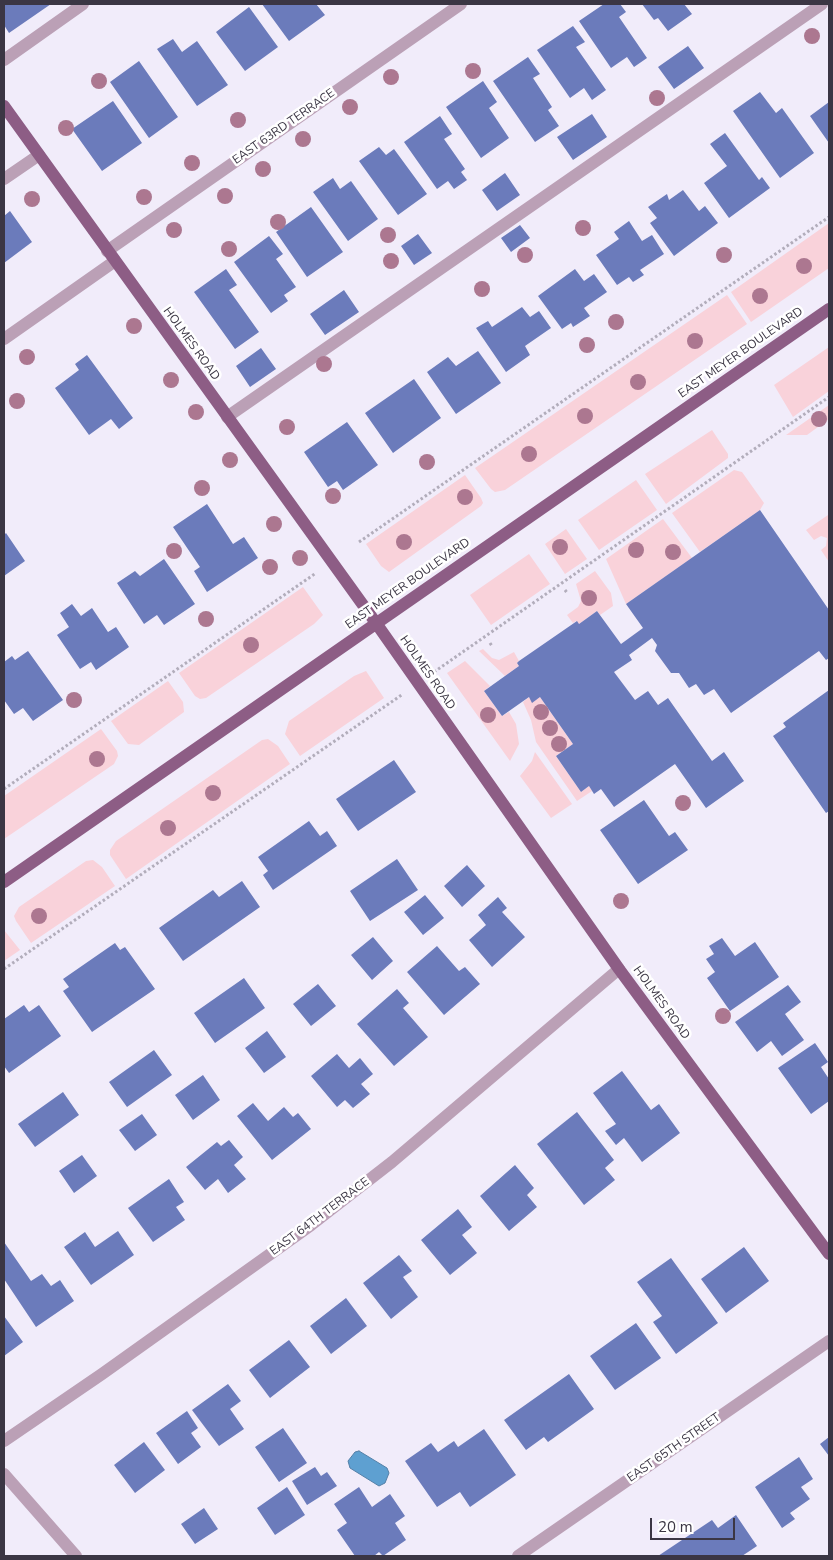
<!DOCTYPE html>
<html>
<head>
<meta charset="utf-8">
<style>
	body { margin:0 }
	#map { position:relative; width:833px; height:1560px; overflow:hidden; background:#f1ecfa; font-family:"Nunito Sans",sans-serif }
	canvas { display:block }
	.frame { position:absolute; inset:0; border:5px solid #3b3644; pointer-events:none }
	.scale { position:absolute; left:650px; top:1518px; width:85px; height:22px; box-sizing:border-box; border:2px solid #3b3644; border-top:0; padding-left:6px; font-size:15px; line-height:18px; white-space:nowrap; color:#3b3644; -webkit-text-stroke:4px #fff; paint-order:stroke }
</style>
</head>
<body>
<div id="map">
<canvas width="833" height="1560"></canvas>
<div class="frame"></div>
<div class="scale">20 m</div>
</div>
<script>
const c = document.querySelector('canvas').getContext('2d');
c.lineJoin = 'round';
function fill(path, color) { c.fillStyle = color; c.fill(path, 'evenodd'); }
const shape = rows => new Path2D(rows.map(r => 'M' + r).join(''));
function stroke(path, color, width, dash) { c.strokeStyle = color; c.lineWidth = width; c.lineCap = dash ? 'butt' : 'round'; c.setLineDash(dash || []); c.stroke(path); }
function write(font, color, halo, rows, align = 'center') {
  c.font = font + ' "Nunito Sans",sans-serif'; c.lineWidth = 5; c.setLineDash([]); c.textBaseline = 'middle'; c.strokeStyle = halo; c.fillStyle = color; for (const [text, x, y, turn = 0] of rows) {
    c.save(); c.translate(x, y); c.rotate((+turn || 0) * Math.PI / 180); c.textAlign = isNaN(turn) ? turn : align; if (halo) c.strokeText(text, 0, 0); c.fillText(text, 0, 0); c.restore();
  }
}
const green = shape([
	[829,223,829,268,751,322,731,292],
	[727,295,747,324,505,490,495,492,491,489,475,468],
	[829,347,829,391,793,417,774,385],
	[829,405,829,419,807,435,786,435],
	[712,430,728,454,728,458,666,504,645,474],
	[734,470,742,472,764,503,760,510,700,552,672,513],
	[465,475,481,498,483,503,481,506,389,572,381,566,366,544],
	[636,480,657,510,599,550,578,520],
	[828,515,829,516,829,562,821,550,826,546,827,538,821,536,814,540,806,530],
	[663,519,692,558,626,604,606,559],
	[566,529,587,559,565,574,545,544],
	[529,554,550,584,491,625,470,595],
	[595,571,611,593,613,606,600,615,597,611,579,624,576,621,573,623,567,615,578,607,581,601,576,584],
	[303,587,323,615,314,624,206,698,200,699,195,696,179,673],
	[483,649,492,658,499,660,514,652,519,661,517,663,519,666,505,676,479,651],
	[465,661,490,686,484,691,502,716,509,712,516,724,519,744,510,761,447,673],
	[366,671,384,698,300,756,285,734,289,721,354,676],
	[168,681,183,702,184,712,139,745,128,744,111,721],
	[529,697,532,702,540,697,573,744,556,756,581,792,589,786,592,791,577,801,536,742,531,720,523,702],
	[101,729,117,751,118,756,114,764,4,839,4,796],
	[268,739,278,746,290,764,126,879,110,855,110,850,116,841,262,740],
	[535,752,572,804,551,818,520,776,532,761],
	[93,860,102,867,115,886,31,943,16,921,14,916,19,907,86,861],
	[4,930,20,950,4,961]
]);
const water = shape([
	[359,1451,387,1468,389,1473,385,1483,379,1486,350,1468,348,1461,355,1452,359,1451]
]);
const building = shape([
	[4,4,51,4,9,33,4,25],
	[262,4,316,4,325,15,289,41],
	[604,4,620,4,626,12,619,17,647,58,634,67,627,57,611,68,579,21],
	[642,4,684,4,692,14,668,31,658,18,654,20],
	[249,7,278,47,245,71,216,32],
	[573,26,585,42,576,47,606,90,592,100,584,88,570,98,537,50],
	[173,39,182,52,197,41,228,85,197,106,157,49],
	[688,46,704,68,674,89,658,67],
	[528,57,540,74,533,78,552,107,548,110,559,126,535,142,493,81],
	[139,61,178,117,149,138,110,82],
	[483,81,497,102,489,108,509,138,481,158,446,107],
	[760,92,776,113,782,108,814,153,780,178,733,111],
	[113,101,142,143,102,171,72,129],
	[829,102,829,143,810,116],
	[592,114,607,137,573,160,557,137],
	[440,116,452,134,444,139,465,169,461,172,467,180,454,189,448,181,437,189,404,142],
	[725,133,759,180,762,177,770,188,729,218,704,183,727,166,710,144],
	[379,147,386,155,394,149,427,194,398,215,359,161],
	[505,173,520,195,497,211,482,190],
	[333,178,340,189,351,181,378,219,348,241,313,192],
	[683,190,699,211,705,206,718,223,674,256,650,223,657,218,648,207,667,194,669,200],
	[311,207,343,252,307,277,276,232],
	[10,211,32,242,4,263,4,216],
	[629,221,642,241,652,235,664,254,640,270,644,275,633,282,629,277,617,285,596,255,619,239,614,232],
	[520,225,530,238,511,252,501,238],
	[418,234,432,253,414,265,401,246],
	[269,236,283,254,276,259,296,287,284,295,288,301,271,313,234,262],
	[226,269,237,285,229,290,259,332,235,349,194,292],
	[575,269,584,281,594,274,607,292,584,308,590,316,573,327,571,323,562,329,538,296],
	[344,290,359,312,325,335,310,314],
	[522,307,530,317,539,311,551,328,525,346,530,355,506,372,476,328,488,321,492,327],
	[261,348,276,369,250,387,236,366],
	[478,351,501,383,456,414,427,372,448,357,456,366],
	[87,355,133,418,119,429,111,419,89,435,55,388,79,370,75,364],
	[414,379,441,418,393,453,365,413],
	[347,422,378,465,343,490,337,481,328,487,304,452],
	[207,504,233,544,244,537,258,558,207,592,194,571,200,567,173,527],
	[760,510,829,610,829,658,826,660,819,651,731,713,714,689,704,695,696,684,689,688,679,673,671,673,655,651,657,645,652,638,629,655,632,660,614,672,635,700,648,691,658,705,668,698,712,761,724,752,744,781,706,808,675,764,614,807,601,789,594,794,589,786,581,792,556,756,573,744,540,697,532,703,529,697,502,716,484,691,519,666,517,663,519,661,577,621,579,624,597,611,621,644,643,628,626,604],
	[6,533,25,561,4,576,4,535],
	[164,559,195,604,164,625,157,615,144,624,117,583,135,571,140,576],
	[72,604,81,616,92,608,108,632,116,627,129,647,96,670,91,662,80,669,57,635,69,627,60,613],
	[28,651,63,700,33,721,23,708,14,714,4,700,4,662,12,656,15,660],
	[829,690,829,811,826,813,773,736,786,727,783,723],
	[394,760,416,792,358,831,336,799],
	[644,800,669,836,675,832,688,850,638,884,600,830],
	[309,821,320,836,327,831,337,846,273,890,263,875,268,871,258,857],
	[397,859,418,890,370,921,350,891],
	[467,865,485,886,462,907,444,886],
	[242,881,260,907,183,961,159,928,213,890,219,897],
	[425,895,444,918,423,935,404,912],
	[498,897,507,908,502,912,525,937,492,967,469,940,486,925,478,915],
	[373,937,393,961,372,980,351,955],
	[722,938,735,956,755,942,779,977,730,1011,707,978,715,972,706,959,714,954,709,946],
	[115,943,120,950,125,947,155,989,92,1032,63,991,69,987,63,979],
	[437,946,459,971,465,967,480,984,444,1015,407,972],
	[244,978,265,1008,215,1043,194,1013],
	[318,984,336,1006,311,1026,293,1004],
	[788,985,801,1002,785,1014,804,1040,782,1056,771,1041,757,1052,735,1022],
	[397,989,409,1003,403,1008,428,1037,394,1066,357,1024],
	[24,1005,29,1012,39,1005,61,1036,9,1073,4,1066,4,1019],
	[267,1031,286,1057,264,1073,245,1048],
	[815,1043,828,1062,821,1067,829,1079,829,1101,811,1114,778,1068],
	[154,1050,172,1075,127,1107,109,1082],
	[337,1054,349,1068,360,1058,373,1074,361,1084,370,1094,353,1108,345,1100,337,1107,311,1076],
	[622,1071,651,1110,659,1104,680,1133,642,1162,624,1138,616,1145,605,1131,616,1124,593,1093],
	[203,1075,220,1100,193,1120,175,1095],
	[63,1092,79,1115,35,1147,18,1124],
	[253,1103,268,1121,284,1107,293,1117,298,1113,311,1129,272,1160,237,1116],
	[577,1112,614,1160,605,1168,615,1180,584,1205,537,1144],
	[142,1114,157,1135,135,1151,119,1130],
	[229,1140,243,1157,234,1165,246,1179,228,1193,218,1179,205,1190,186,1167,217,1142,221,1146],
	[82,1155,97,1176,74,1193,59,1171],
	[515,1165,534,1188,527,1195,537,1207,509,1231,480,1196],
	[169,1179,184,1202,176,1207,185,1220,153,1242,128,1208],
	[458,1209,472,1227,462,1235,477,1253,450,1275,421,1240],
	[118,1231,134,1255,91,1285,64,1247,85,1232,95,1247],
	[4,1242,31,1281,42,1274,51,1286,60,1280,74,1301,36,1327,4,1279],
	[744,1247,769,1281,726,1313,701,1279],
	[399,1255,412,1271,403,1277,418,1297,391,1319,363,1283],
	[671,1258,718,1323,676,1354,653,1322,662,1316,637,1282],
	[346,1298,367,1326,331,1354,310,1326],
	[4,1316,23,1342,4,1356],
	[636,1323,661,1358,615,1390,590,1356],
	[289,1340,310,1367,270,1398,249,1370],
	[569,1374,594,1409,548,1442,544,1437,526,1450,504,1420],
	[228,1384,241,1401,230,1409,244,1429,219,1446,192,1410],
	[187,1411,198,1428,191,1433,201,1447,178,1464,156,1433],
	[283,1428,307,1463,279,1482,255,1447],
	[484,1429,516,1475,470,1507,460,1492,437,1507,405,1461,431,1443,438,1452,454,1441,458,1447],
	[829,1437,829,1456,820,1444],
	[144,1442,165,1470,135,1493,114,1465],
	[799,1457,813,1479,801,1487,810,1499,790,1513,795,1519,782,1528,755,1487],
	[315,1467,321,1476,327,1472,337,1486,307,1505,292,1481],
	[287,1487,305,1515,275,1535,257,1508],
	[359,1487,372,1507,390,1494,405,1516,395,1523,406,1540,383,1556,379,1552,374,1556,355,1556,337,1530,347,1523,334,1504],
	[204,1508,218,1529,195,1544,181,1524],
	[736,1515,757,1546,742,1556,658,1556,712,1520,718,1528]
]);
const path = shape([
	[359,542,829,217],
	[565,590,568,594],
	[490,643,492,646],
	[434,672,829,397],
	[4,789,316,573],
	[4,969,403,694]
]);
const minor = shape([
	[4,60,83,4],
	[4,179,39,155],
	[107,251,461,4],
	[4,339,115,261],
	[227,417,822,4],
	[4,1441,102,1374,311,1225,392,1162,619,969],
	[4,1474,76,1556],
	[518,1556,829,1341]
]);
const major = shape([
	[4,106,376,623,619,969,829,1254],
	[4,882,829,309]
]);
const trees = [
	[812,36],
	[473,71],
	[391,77],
	[99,81],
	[657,98],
	[350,107],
	[238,120],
	[66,128],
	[303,139],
	[192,163],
	[263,169],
	[225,196],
	[144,197],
	[32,199],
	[278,222],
	[583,228],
	[174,230],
	[388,235],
	[229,249],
	[525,255],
	[724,255],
	[391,261],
	[804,266],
	[482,289],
	[760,296],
	[616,322],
	[134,326],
	[695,341],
	[587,345],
	[27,357],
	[324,364],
	[171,380],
	[638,382],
	[17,401],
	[196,412],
	[585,416],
	[819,419],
	[287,427],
	[529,454],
	[230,460],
	[427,462],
	[202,488],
	[333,496],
	[465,497],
	[274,524],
	[404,542],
	[560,547],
	[636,550],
	[174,551],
	[673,552],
	[300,558],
	[270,567],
	[589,598],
	[206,619],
	[251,645],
	[74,700],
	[541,712],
	[488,715],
	[550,728],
	[559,744],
	[97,759],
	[213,793],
	[683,803],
	[168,828],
	[621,901],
	[39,916],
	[723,1016]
];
const streetNames = [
	["EAST 63RD TERRACE",284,127,-35],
	["HOLMES ROAD",191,344,54],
	["EAST MEYER BOULEVARD",741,353,-35],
	["EAST MEYER BOULEVARD",408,584,-35],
	["HOLMES ROAD",427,673,55],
	["HOLMES ROAD",661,1003,54],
	["EAST 64TH TERRACE",320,1217,-37],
	["EAST 65TH STREET",674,1448,-35]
];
fill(green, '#f9d2da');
fill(water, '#5ea0d1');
stroke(water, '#5480a7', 1);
fill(building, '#6b7bbb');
stroke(path, '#b2adbb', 3, [2.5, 2.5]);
stroke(minor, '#bba0b6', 12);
stroke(major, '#8d5d85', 12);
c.fillStyle = '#ac7790';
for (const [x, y] of trees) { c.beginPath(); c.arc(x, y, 8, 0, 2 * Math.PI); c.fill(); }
write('12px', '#3b3644', '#fff', streetNames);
</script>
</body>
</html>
